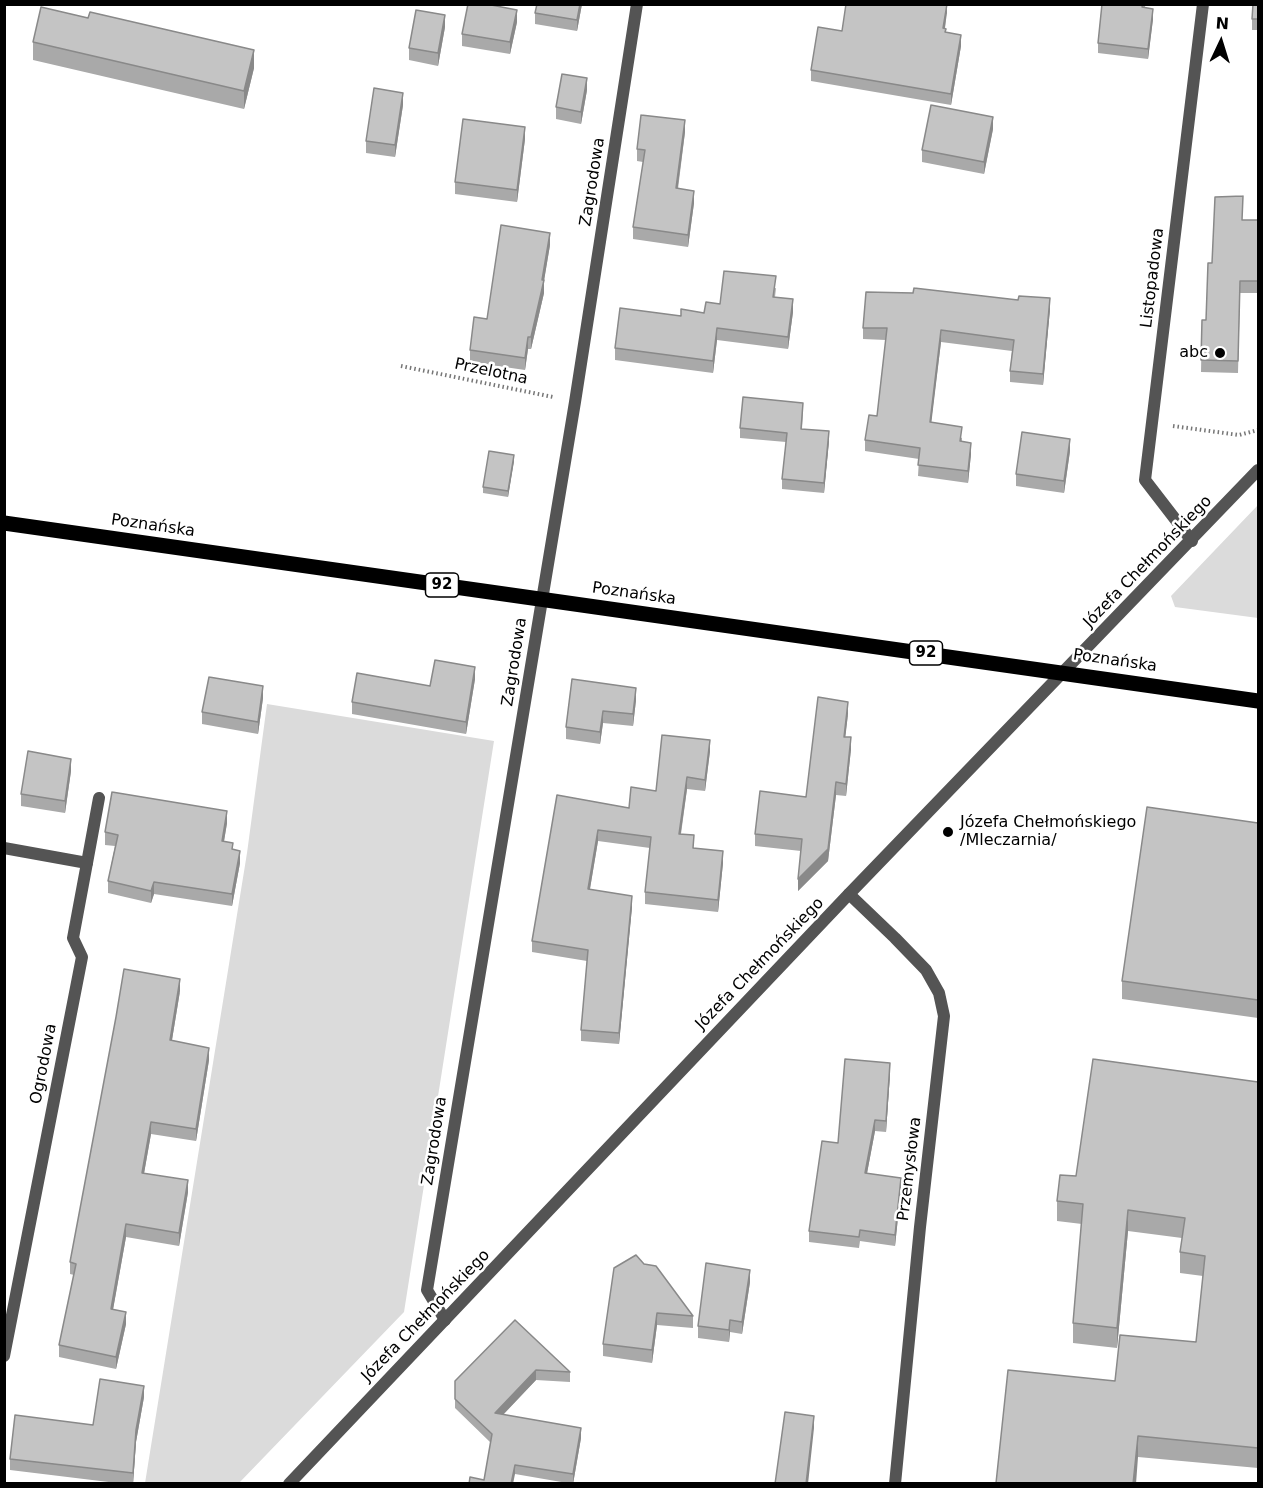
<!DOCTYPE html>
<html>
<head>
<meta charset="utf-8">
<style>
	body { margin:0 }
	#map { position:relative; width:1263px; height:1488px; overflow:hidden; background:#fff; font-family:"DejaVu Sans",sans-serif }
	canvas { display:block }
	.frame { position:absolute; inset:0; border:6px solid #000; pointer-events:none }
	.north { position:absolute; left:1191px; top:12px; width:60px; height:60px; -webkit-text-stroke:4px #fff; paint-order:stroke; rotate:4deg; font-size:16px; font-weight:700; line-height:24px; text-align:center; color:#000 }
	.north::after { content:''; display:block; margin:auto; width:21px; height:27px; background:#000; clip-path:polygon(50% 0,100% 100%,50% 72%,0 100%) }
</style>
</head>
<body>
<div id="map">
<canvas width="1263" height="1488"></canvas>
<div class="frame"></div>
<div class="north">N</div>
</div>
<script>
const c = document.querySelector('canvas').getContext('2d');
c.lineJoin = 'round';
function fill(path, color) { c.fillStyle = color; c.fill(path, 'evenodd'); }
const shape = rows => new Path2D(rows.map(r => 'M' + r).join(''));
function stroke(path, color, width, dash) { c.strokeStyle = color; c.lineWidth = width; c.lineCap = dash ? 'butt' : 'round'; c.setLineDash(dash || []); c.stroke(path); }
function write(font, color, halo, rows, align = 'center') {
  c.font = font + ' "DejaVu Sans",sans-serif'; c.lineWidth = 5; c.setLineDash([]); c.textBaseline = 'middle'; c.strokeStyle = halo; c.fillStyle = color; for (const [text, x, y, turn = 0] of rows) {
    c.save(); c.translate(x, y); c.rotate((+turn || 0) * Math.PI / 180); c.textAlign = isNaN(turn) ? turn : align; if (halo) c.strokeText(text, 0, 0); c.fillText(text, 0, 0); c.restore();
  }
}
const green = shape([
	[1258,505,1258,618,1175,607,1171,596],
	[267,704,494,741,404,1312,239,1483,145,1483,247,853]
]);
const path = shape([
	[401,366,553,397],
	[1173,426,1239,435,1258,430]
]);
const service = shape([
	[87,863,99,798]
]);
const minor = shape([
	[1192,541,1145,480,1203,4],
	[4,848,87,863,73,938,82,957,4,1356],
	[849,894,895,938,926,970,939,993,944,1016,920,1227,895,1484],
	[445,1320,427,1290,575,402,637,4]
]);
const tertiary = shape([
	[289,1484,849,894,1258,470]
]);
const primary = shape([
	[4,523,1258,701]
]);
const wall = shape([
	[582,4,577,31,535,24,535,13],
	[947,4,945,29,946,32,961,46,951,105,811,81,811,70,842,31],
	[1102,4,1145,4,1145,8,1153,19,1148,59,1098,53,1098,43],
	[1258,4,1258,30,1252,30,1252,19],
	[517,22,510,54,462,46,462,34],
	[445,27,438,66,409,60,409,48],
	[33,42,254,68,244,109,33,60],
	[587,90,581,124,556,119,556,107],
	[403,105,395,157,366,153,366,141],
	[993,129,984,174,922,162,922,150],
	[685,132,678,189,694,203,688,247,633,239,633,227,643,162,637,161,637,149],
	[525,139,517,202,455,194,455,182],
	[1242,220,1258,220,1258,293,1240,293,1238,373,1201,372,1202,320,1206,320,1212,263],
	[550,245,544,280,544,293,531,349,528,349,525,370,470,362,470,350,487,319],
	[776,288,775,297,793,312,788,349,717,340,713,373,615,360,615,348,681,316,704,313,720,304],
	[1050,309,1043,385,1010,382,1010,371,1012,351,941,342,931,422,962,438,962,442,971,454,968,483,918,476,919,459,865,451,865,440,877,416,886,340,863,339,863,328],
	[803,412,802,429,829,441,824,493,782,489,782,479,786,442,740,438,740,428],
	[1070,451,1064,493,1016,486,1016,474],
	[514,461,508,497,483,493,483,487],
	[475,679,466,734,352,714,352,702,430,686],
	[572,679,636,700,633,726,603,723,600,744,566,739,566,727],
	[263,698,258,734,202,724,202,712],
	[848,714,845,737,851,749,846,796,836,795,828,861,798,891,801,851,755,846,755,834,806,797],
	[710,751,705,791,687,789,681,834,694,848,723,863,718,912,645,904,645,892,650,848,598,841,590,889,632,907,619,1044,581,1041,581,1030,587,961,532,952,532,941,557,795,629,808,656,791],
	[71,771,65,813,21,806,21,794],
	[227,823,224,841,233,850,240,863,232,906,154,894,151,903,108,893,108,881,115,846,105,845,105,832],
	[1258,823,1258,1018,1122,999,1122,981],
	[180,991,172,1040,209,1060,196,1141,151,1134,144,1173,188,1192,179,1246,126,1237,113,1309,126,1324,116,1369,59,1357,59,1345,74,1275,70,1274,70,1262],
	[890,1074,886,1132,875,1131,867,1173,901,1189,895,1246,860,1241,859,1248,809,1242,809,1231,838,1143],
	[1258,1082,1258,1468,1138,1457,1115,1381,1196,1342,1203,1276,1180,1273,1180,1252,1182,1238,1128,1231,1117,1348,1073,1343,1073,1323,1082,1224,1057,1221,1057,1201,1076,1176],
	[644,1264,693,1316,693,1328,657,1325,652,1363,603,1356,603,1344],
	[750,1282,742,1334,730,1332,729,1342,698,1338,698,1326],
	[515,1320,570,1372,570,1382,536,1380,503,1415,581,1438,573,1484,515,1474,469,1484,484,1480,491,1443,455,1408,455,1381],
	[144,1397,136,1442,133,1484,125,1484,10,1470,10,1459,93,1425]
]);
const shadedWall = shape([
	[580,4,582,4,577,31,577,20],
	[947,4,947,13,943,40,943,28],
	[1153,9,1153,19,1148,59,1148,49],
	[517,10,517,22,510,54,510,42],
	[445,15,445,27,438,66,438,53],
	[961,35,961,46,951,105,951,94],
	[254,50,254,68,244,109,244,91],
	[587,78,587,90,581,124,581,112],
	[403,93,403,105,395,157,395,145],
	[993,117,993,129,984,174,984,162],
	[685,120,685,132,676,200,676,188],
	[525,127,525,139,517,202,517,190],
	[694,191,694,203,688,247,688,235],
	[550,233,550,245,544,281,544,293,531,349,531,337],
	[1050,298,1050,309,1043,385,1043,374],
	[793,299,793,312,788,349,788,337],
	[717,328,717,340,713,373,713,361],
	[941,330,941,342,930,434,930,422],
	[528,337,528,349,525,370,525,358],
	[829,431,829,441,824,493,824,483],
	[1070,439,1070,451,1064,493,1064,481],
	[971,443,971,454,968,483,968,471],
	[514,455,514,461,508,497,508,491],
	[475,667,475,679,466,734,466,722],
	[263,686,263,698,258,734,258,722],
	[636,688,636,700,633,726,633,714],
	[848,702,848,714,844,749,844,737],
	[603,711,603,723,600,744,600,732],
	[851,737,851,749,846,796,846,784],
	[710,740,710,751,705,791,705,780],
	[71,759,71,771,65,813,65,801],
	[687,777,687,789,679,845,679,834],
	[836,782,836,795,828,861,798,891,798,879],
	[227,811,227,823,222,853,222,841],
	[598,830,598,841,588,900,588,889],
	[240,851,240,863,232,906,232,894],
	[723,851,723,863,718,912,718,900],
	[154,882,154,894,151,903,151,891],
	[632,896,632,907,619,1044,619,1033],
	[180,979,180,991,170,1052,170,1040],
	[209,1048,209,1060,196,1141,196,1129],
	[890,1063,890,1074,886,1132,886,1121],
	[875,1120,875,1131,865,1184,865,1173],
	[151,1122,151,1134,142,1185,142,1173],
	[901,1178,901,1189,895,1246,895,1235],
	[188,1180,188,1192,179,1246,179,1233],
	[1128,1210,1128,1231,1117,1348,1117,1328],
	[126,1224,126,1237,111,1321,111,1309],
	[750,1270,750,1282,742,1334,742,1322],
	[126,1312,126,1324,116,1369,116,1357],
	[657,1313,657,1325,652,1363,652,1350],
	[730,1320,730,1332,729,1342,729,1330],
	[536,1370,536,1380,495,1423,495,1413],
	[144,1386,144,1397,136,1442,133,1484,133,1473,136,1430],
	[814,1416,814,1428,808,1484,806,1484],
	[581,1428,581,1438,573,1484,573,1474],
	[1138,1436,1138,1457,1136,1484,1133,1484],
	[515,1465,515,1474,513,1484,511,1484]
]);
const building = shape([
	[468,4,486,4,517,10,510,42,462,34,468,4],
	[537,4,580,4,577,20,535,13,537,4],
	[846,4,947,4,943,28,946,29,945,32,961,35,951,94,811,70,818,27,842,31,846,4],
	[1102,4,1143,4,1142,7,1153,9,1148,49,1098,43,1102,4],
	[1253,4,1258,4,1258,19,1252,19,1253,4],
	[41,7,88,18,90,12,254,50,244,91,33,42,41,7],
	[416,10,445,15,438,53,409,48,416,10],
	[562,74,587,78,581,112,556,107,562,74],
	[374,88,403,93,395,145,366,141,374,88],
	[931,105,993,117,984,162,922,150,931,105],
	[641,115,685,120,676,188,694,191,688,235,633,227,645,150,637,149,641,115],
	[463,119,525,127,517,190,455,182,463,119],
	[1243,196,1242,220,1258,220,1258,281,1240,281,1238,361,1201,360,1202,320,1206,320,1208,263,1212,263,1215,197,1243,196],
	[501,225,550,233,542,280,544,280,531,337,528,337,525,358,470,350,474,317,487,319,501,225],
	[724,271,776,276,773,297,793,299,788,337,717,328,713,361,615,348,620,308,681,316,681,309,704,313,706,302,720,304,724,271],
	[914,288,1018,300,1019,296,1050,298,1043,374,1010,371,1014,340,941,330,930,422,962,427,960,441,971,443,968,471,918,465,920,448,865,440,869,415,877,416,887,328,863,328,866,292,913,293,914,288],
	[743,397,803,403,801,429,829,431,824,483,782,479,787,433,740,428,743,397],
	[1022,432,1070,439,1064,481,1016,474,1022,432],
	[489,451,514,455,508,491,483,487,489,451],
	[435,660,475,667,466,722,352,702,357,673,430,686,435,660],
	[209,677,263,686,258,722,202,712,209,677],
	[572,679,636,688,633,714,603,711,600,732,566,727,572,679],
	[818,697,848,702,844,737,851,737,846,784,836,782,828,849,798,879,802,839,755,834,760,791,806,797,818,697],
	[662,735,710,740,705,780,687,777,679,834,694,835,693,848,723,851,718,900,645,892,651,837,598,830,588,889,632,896,619,1033,581,1030,588,950,532,941,557,795,629,808,631,787,656,791,662,735],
	[28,751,71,759,65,801,21,794,28,751],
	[112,792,227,811,222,841,233,843,232,849,240,851,232,894,154,882,151,891,108,881,118,835,105,832,112,792],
	[1147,807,1258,823,1258,1000,1122,981,1147,807],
	[124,969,180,979,170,1040,209,1048,196,1129,151,1122,142,1173,188,1180,179,1233,126,1224,111,1309,126,1312,116,1357,59,1345,76,1264,70,1262,116,1017,124,969],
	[845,1059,890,1063,886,1121,875,1120,865,1173,901,1178,895,1235,860,1230,859,1237,809,1231,822,1141,838,1143,845,1059],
	[1093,1059,1258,1082,1258,1448,1138,1436,1133,1484,996,1483,1008,1370,1115,1381,1120,1335,1196,1342,1205,1256,1180,1252,1185,1218,1128,1210,1117,1328,1073,1323,1083,1204,1057,1201,1060,1175,1076,1176,1093,1059],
	[636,1255,644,1264,656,1266,693,1316,657,1313,652,1350,603,1344,614,1268,636,1255],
	[706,1263,750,1270,742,1322,730,1320,729,1330,698,1326,706,1263],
	[515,1320,570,1372,536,1370,495,1413,581,1428,573,1474,515,1465,511,1484,469,1484,470,1477,484,1480,492,1434,455,1399,455,1381,515,1320],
	[100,1379,144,1386,136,1430,133,1473,10,1459,15,1415,93,1425,100,1379],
	[785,1412,814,1416,806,1484,775,1484,785,1412]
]);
const markers = [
	[1220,353,6,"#000"],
	[948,832,6,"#000"]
];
const shields = [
	[442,585,33],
	[926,653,33]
];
const shieldNames = [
	["92",442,585],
	["92",926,653]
];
const streetNames = [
	["Zagrodowa",593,182,-81],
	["Listopadowa",1153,278,-83],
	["Przelotna",491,372,12],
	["Poznańska",153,526,8],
	["Józefa Chełmońskiego",1148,562,-46],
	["Poznańska",634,594,8],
	["Poznańska",1115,661,8],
	["Zagrodowa",515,662,-81],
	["Józefa Chełmońskiego",760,964,-46],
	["Ogrodowa",44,1064,-79],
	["Zagrodowa",435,1141,-81],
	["Przemysłowa",910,1169,-83],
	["Józefa Chełmońskiego",426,1316,-46]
];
const poiNames = [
	["abc",1208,353],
	["Józefa Chełmońskiego",960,823,"left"],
	["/Mleczarnia/",960,841,"left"]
];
fill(green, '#dbdbdb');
stroke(path, '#767676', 4, [1.5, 3]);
stroke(service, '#545454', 12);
stroke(minor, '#545454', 12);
stroke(tertiary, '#545454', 12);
stroke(primary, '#000', 15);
fill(wall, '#a9a9a9');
fill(shadedWall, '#898989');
fill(building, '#c4c4c4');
stroke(building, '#898989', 1.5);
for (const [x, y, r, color] of markers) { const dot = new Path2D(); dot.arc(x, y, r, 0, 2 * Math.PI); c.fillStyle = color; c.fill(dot); stroke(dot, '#fff', 2); }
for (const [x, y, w] of shields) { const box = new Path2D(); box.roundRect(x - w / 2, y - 12, w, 24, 4.5); c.fillStyle = '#fff'; c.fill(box); stroke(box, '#000', 1.5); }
write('bold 15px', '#000', null, shieldNames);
write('16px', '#000', '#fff', streetNames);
write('16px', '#000', '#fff', poiNames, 'right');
</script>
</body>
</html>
